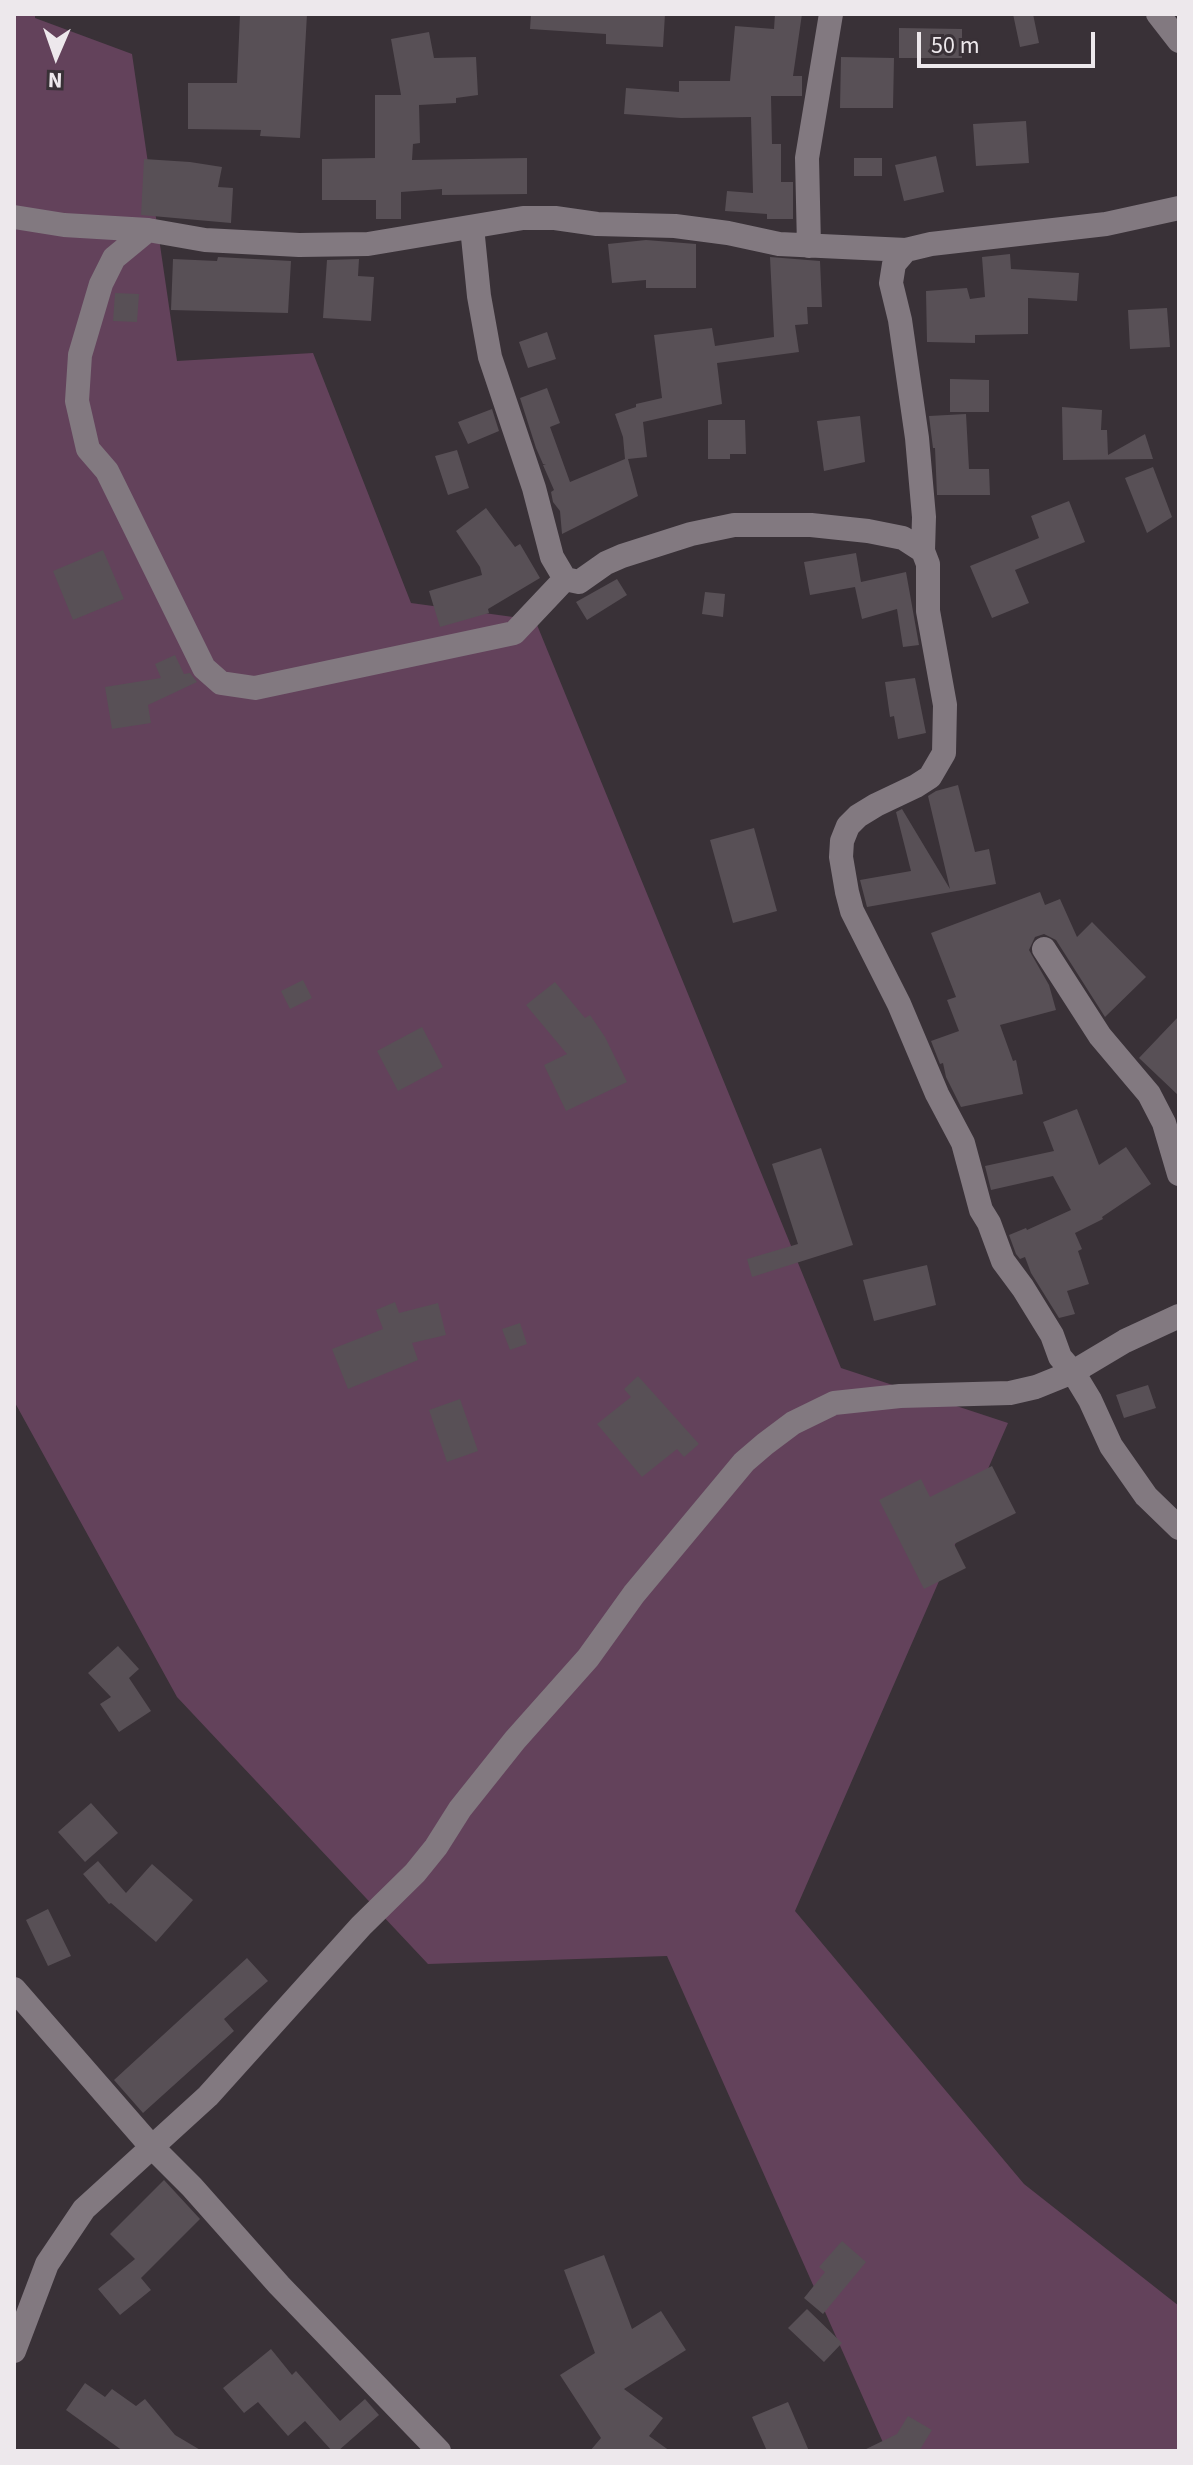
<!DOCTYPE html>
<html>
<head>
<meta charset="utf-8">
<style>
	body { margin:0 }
	#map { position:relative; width:1193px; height:2465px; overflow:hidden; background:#393137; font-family:"Source Sans 3",sans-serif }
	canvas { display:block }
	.frame { position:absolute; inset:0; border:16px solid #ede8ec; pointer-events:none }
	.north { position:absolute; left:16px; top:16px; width:80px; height:80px; -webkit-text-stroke:6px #393137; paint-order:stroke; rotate:182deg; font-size:22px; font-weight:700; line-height:32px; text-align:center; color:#ede8ec }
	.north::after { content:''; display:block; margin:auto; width:28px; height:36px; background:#ede8ec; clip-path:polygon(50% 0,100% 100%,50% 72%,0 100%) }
	.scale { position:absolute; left:917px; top:32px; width:178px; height:36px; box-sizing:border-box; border:4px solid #ede8ec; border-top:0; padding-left:10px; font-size:24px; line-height:28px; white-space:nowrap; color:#ede8ec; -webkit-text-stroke:6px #393137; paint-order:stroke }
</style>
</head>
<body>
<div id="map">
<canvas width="1193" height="2465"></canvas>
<div class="frame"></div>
<div class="north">N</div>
<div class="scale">50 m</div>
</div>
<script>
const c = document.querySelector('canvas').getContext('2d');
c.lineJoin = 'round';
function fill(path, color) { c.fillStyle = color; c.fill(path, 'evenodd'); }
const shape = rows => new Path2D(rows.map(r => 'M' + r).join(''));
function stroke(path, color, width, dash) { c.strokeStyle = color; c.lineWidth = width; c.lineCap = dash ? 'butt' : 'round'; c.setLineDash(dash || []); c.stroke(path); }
const green = shape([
	[14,14,35,14,35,18,132,54,177,361,313,353,411,603,535,620,841,1368,1008,1423,795,1911,1024,2184,1179,2306,1179,2451,941,2451,885,2447,667,1956,428,1964,177,1697,14,1401]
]);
const building = shape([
	[240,14,307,14,300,138,260,136,261,130,188,129,188,83,237,83],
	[531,14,665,14,663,47,606,44,606,34,530,29],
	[775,14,802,14,793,76,802,76,802,96,771,96,772,144,781,144,781,182,793,182,793,219,767,219,767,214,725,211,727,191,753,193,751,117,681,118,624,114,626,88,679,92,679,81,730,81,735,26,774,29],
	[1013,14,1033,14,1039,43,1020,47],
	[899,28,962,29,962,58,899,58],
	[429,32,434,58,476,57,478,95,456,98,456,103,419,105,420,143,413,144,412,160,527,158,527,194,442,195,442,189,401,192,401,219,376,219,376,200,322,200,322,159,375,158,375,95,401,95,391,39],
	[841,57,894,58,893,108,840,108],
	[1026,121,1029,163,976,166,973,124],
	[936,156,944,192,904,201,895,165],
	[854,158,882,158,882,176,854,176],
	[144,159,190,162,222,167,218,187,233,188,231,223,141,215],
	[646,240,696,244,696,288,646,288,646,280,612,283,608,244],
	[1010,254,1011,269,1079,273,1077,301,1028,298,1028,334,975,335,975,343,927,342,926,291,967,288,970,299,985,297,982,257],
	[218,257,291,261,288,313,171,310,173,259,217,261],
	[770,257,820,261,822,307,807,307,808,324,795,325,799,352,717,363,722,404,643,422,647,457,628,459,638,496,562,534,560,511,553,502,551,492,554,490,543,465,546,464,543,464,536,448,520,398,547,388,560,423,550,427,570,482,625,459,623,437,615,414,636,407,636,404,662,398,654,335,712,328,715,346,774,337],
	[359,259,358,276,374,277,371,321,323,318,327,260],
	[115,293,139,294,137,322,113,321],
	[1167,308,1170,347,1130,349,1128,310],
	[547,332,556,359,528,368,519,342],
	[950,379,989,380,989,412,950,412],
	[1062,407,1102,410,1101,430,1107,430,1108,455,1145,434,1153,459,1063,460],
	[492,409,499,431,468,444,458,422],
	[966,414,969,469,989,469,990,495,937,495,935,448,933,448,929,416],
	[860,416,865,462,824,471,817,421],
	[708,420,745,420,746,454,730,454,730,459,708,459],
	[457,450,469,488,448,495,435,456],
	[1153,467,1172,517,1147,533,1125,478],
	[1069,501,1085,542,1015,570,1029,603,992,618,970,566,1039,538,1031,516],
	[486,508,515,547,520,544,540,578,488,609,489,613,440,627,429,591,482,575,480,567,456,531],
	[103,550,124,599,73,620,53,571],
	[856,553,861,582,906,572,919,645,903,647,897,609,862,619,855,587,810,595,804,562],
	[617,579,627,595,587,620,576,602],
	[705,592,725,594,723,617,702,614],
	[175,655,184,674,190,673,197,682,148,705,151,723,112,729,105,687,161,678,155,664],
	[915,678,926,733,898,739,894,716,890,717,885,682],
	[958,785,975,852,989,849,996,884,867,907,860,880,911,871,896,812,902,809,950,889,928,796,936,791],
	[754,828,777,911,733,923,710,840],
	[1040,892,1045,905,1060,899,1077,937,1092,922,1146,977,1105,1017,1056,940,1044,934,1035,937,1029,950,1049,985,1056,1010,1000,1025,1013,1061,1016,1060,1023,1094,961,1107,946,1077,943,1063,940,1064,931,1041,959,1031,947,1000,956,997,931,933],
	[303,980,312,998,290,1009,281,991],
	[555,982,585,1018,590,1015,605,1037,627,1082,566,1111,544,1065,567,1054,526,1005],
	[1179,1016,1179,1096,1139,1058],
	[422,1027,443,1067,398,1091,377,1051],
	[1077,1109,1099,1165,1126,1147,1151,1184,1102,1217,1103,1219,1075,1233,1082,1249,1078,1251,1089,1284,1067,1291,1075,1314,1059,1318,1031,1273,1025,1257,1020,1259,1016,1254,1009,1235,1026,1228,1027,1230,1071,1210,1053,1176,991,1190,985,1166,1054,1151,1043,1122],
	[821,1148,853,1245,752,1277,747,1259,798,1244,772,1164],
	[927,1265,936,1305,874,1321,863,1280],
	[395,1302,399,1313,438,1303,446,1335,412,1343,418,1360,348,1389,332,1349,383,1329,376,1310],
	[520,1323,527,1344,510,1350,502,1329],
	[638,1376,699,1444,684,1457,677,1449,642,1477,597,1424,631,1397,624,1389],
	[1148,1385,1156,1408,1124,1418,1116,1395],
	[460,1399,478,1451,447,1462,429,1410],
	[992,1466,1016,1513,954,1544,966,1568,924,1589,879,1500,921,1479,930,1497],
	[118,1646,139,1669,129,1678,151,1711,119,1732,100,1704,111,1697,88,1673],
	[91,1803,118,1833,85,1862,58,1832],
	[98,1861,126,1893,152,1864,193,1900,156,1942,111,1903,109,1904,83,1874],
	[48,1909,71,1956,48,1966,26,1920],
	[247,1958,268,1981,224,2019,234,2031,143,2113,114,2080],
	[164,2180,200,2219,141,2278,151,2290,120,2315,98,2289,135,2259,110,2234],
	[842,2241,866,2262,823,2314,804,2298,825,2272,819,2267],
	[604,2255,632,2329,661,2311,686,2350,624,2389,663,2418,649,2436,670,2451,590,2451,601,2438,560,2375,595,2353,564,2270],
	[807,2309,842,2343,824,2362,788,2328],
	[271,2349,292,2375,296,2371,340,2421,365,2399,379,2415,338,2451,332,2451,305,2421,288,2436,258,2402,244,2413,223,2388],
	[85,2383,105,2397,112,2389,136,2406,145,2399,175,2435,202,2451,123,2451,66,2410],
	[788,2402,809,2451,767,2451,752,2417],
	[908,2416,932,2430,919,2451,862,2451,897,2434]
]);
const minor = shape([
	[1158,14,1179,41],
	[14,217,64,225,148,230,205,240,299,245,368,244,523,218,555,218,597,224,675,226,728,233,779,244,906,250,931,244,1106,224,1179,208],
	[472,227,479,296,490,357,534,488,552,557,565,579,579,582,606,563,622,556,691,534,734,525,811,525,868,531,903,538,923,551],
	[148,230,114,258,101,284,80,355,77,401,88,449,107,471,204,668,221,683,255,688,514,633,565,579],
	[809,246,807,158,831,14],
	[906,250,894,264,891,283,900,320,917,438,924,517,923,551,928,564,928,611,945,705,944,753,930,777,916,786,876,805,858,816,848,826,842,841,841,857,847,892,852,911,899,1004,937,1094,963,1143,981,1210,989,1223,1003,1261,1023,1288,1052,1335,1060,1357,1073,1372,1090,1400,1111,1446,1146,1496,1179,1528],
	[1044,949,1100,1036,1149,1094,1164,1123,1179,1174],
	[14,1989,150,2145,192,2187,279,2285,439,2451],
	[14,2351,47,2264,84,2209,208,2096,361,1926,415,1873,436,1847,460,1809,515,1740,588,1658,634,1594,744,1462,765,1444,793,1423,834,1403,900,1396,1010,1393,1036,1387,1073,1372,1125,1341,1179,1316]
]);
fill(green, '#63425b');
fill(building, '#585056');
stroke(minor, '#827980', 24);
</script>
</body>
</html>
